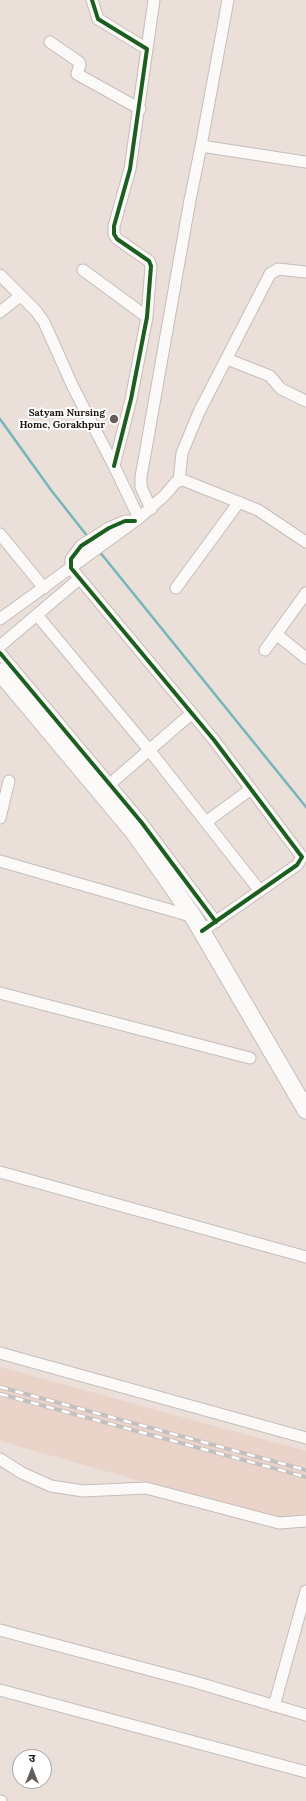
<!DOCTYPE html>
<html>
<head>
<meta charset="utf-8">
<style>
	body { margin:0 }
	#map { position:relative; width:306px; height:1801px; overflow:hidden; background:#ebdfda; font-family:Lora,"Noto Sans Devanagari",serif }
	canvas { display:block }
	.north { position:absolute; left:12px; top:1749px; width:40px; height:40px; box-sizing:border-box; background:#fff; border:1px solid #a6a3a1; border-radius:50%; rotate:0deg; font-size:11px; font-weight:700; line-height:16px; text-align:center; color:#201814 }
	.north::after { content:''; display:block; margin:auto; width:14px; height:18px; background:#675e59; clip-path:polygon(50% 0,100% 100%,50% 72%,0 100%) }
</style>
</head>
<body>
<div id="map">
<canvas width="306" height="1801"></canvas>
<div class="north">उ</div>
</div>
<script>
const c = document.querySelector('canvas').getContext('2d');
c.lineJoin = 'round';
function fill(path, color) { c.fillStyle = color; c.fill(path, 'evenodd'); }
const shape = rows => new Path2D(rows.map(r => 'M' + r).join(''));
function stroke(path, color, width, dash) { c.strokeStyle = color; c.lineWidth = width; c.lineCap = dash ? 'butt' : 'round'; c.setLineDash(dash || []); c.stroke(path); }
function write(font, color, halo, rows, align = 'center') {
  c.font = font + ' Lora,serif'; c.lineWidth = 4; c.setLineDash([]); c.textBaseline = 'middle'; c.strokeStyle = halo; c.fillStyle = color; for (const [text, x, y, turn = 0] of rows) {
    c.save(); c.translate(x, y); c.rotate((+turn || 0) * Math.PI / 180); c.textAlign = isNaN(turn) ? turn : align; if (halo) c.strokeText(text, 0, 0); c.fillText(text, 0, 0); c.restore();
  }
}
const built = shape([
	[0,1367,306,1451,306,1517,276,1520,0,1441]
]);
const stream = shape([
	[0,419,51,490,88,537],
	[99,551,306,807]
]);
const minor = shape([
	[92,0,98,19,147,49,130,169,114,226,114,234,117,239,149,261,151,266,147,317,131,399,114,466],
	[50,42,79,62,80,65,77,74,140,109],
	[147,49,154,0],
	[201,146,306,162],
	[83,270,147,317],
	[0,275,36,311,44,322,73,387,114,466,139,518],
	[0,312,20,296],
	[227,359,270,376,281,389,306,401],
	[179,481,182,453,199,412,270,274,278,269,306,272],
	[151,509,141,487,141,477,190,200,201,146,228,0],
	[135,521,125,521,109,528,81,546,71,559,71,568,214,740,302,857,297,865,202,931],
	[0,534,44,588],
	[176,588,239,502],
	[37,615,150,751,260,891],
	[0,619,139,518,165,495,176,482,183,480,258,510,306,542],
	[276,634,306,658],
	[0,646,79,579],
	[265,650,306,593],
	[0,653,142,823,216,922],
	[110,784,192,713],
	[0,818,9,781],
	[206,822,251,789],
	[0,861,194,917],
	[0,993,250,1058],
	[0,1172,306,1257],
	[0,1353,306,1438],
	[0,1459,22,1473,51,1486,83,1491,146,1488,279,1523,306,1521],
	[0,1630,195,1682,306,1715],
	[0,1690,306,1772],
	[274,1706,306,1591],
	[0,1801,1,1801]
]);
const highway = shape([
	[0,672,133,831,163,873,194,918,306,1110]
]);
const rail = shape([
	[0,1387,306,1470],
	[0,1394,306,1477]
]);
const cycleway = shape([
	[92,0,98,19,147,49,130,169,114,226,114,234,117,239,149,261,151,266,147,317,131,399,114,466],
	[135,521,125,521,109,528,81,546,71,559,71,568,214,740,302,857,297,865,202,931],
	[0,653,142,823,216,922]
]);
const markers = [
	[114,419,5,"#675e59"]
];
const poiNames = [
	["Satyam Nursing",105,413],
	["Home, Gorakhpur",105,425]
];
fill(built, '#ead4ca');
stroke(stream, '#75b5bb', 2.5);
stroke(minor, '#c6bdb8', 13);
stroke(highway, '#c6bdb8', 19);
stroke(minor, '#fcfaf9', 11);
stroke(highway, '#fcfaf9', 17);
stroke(rail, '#c3c0be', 4);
stroke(rail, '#fff', 2.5, [8]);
stroke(cycleway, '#1b5e20', 4);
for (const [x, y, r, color] of markers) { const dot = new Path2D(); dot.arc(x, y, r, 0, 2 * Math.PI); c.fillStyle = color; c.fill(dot); stroke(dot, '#fff', 1.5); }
write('bold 10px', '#201814', '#fff', poiNames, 'right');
</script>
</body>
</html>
